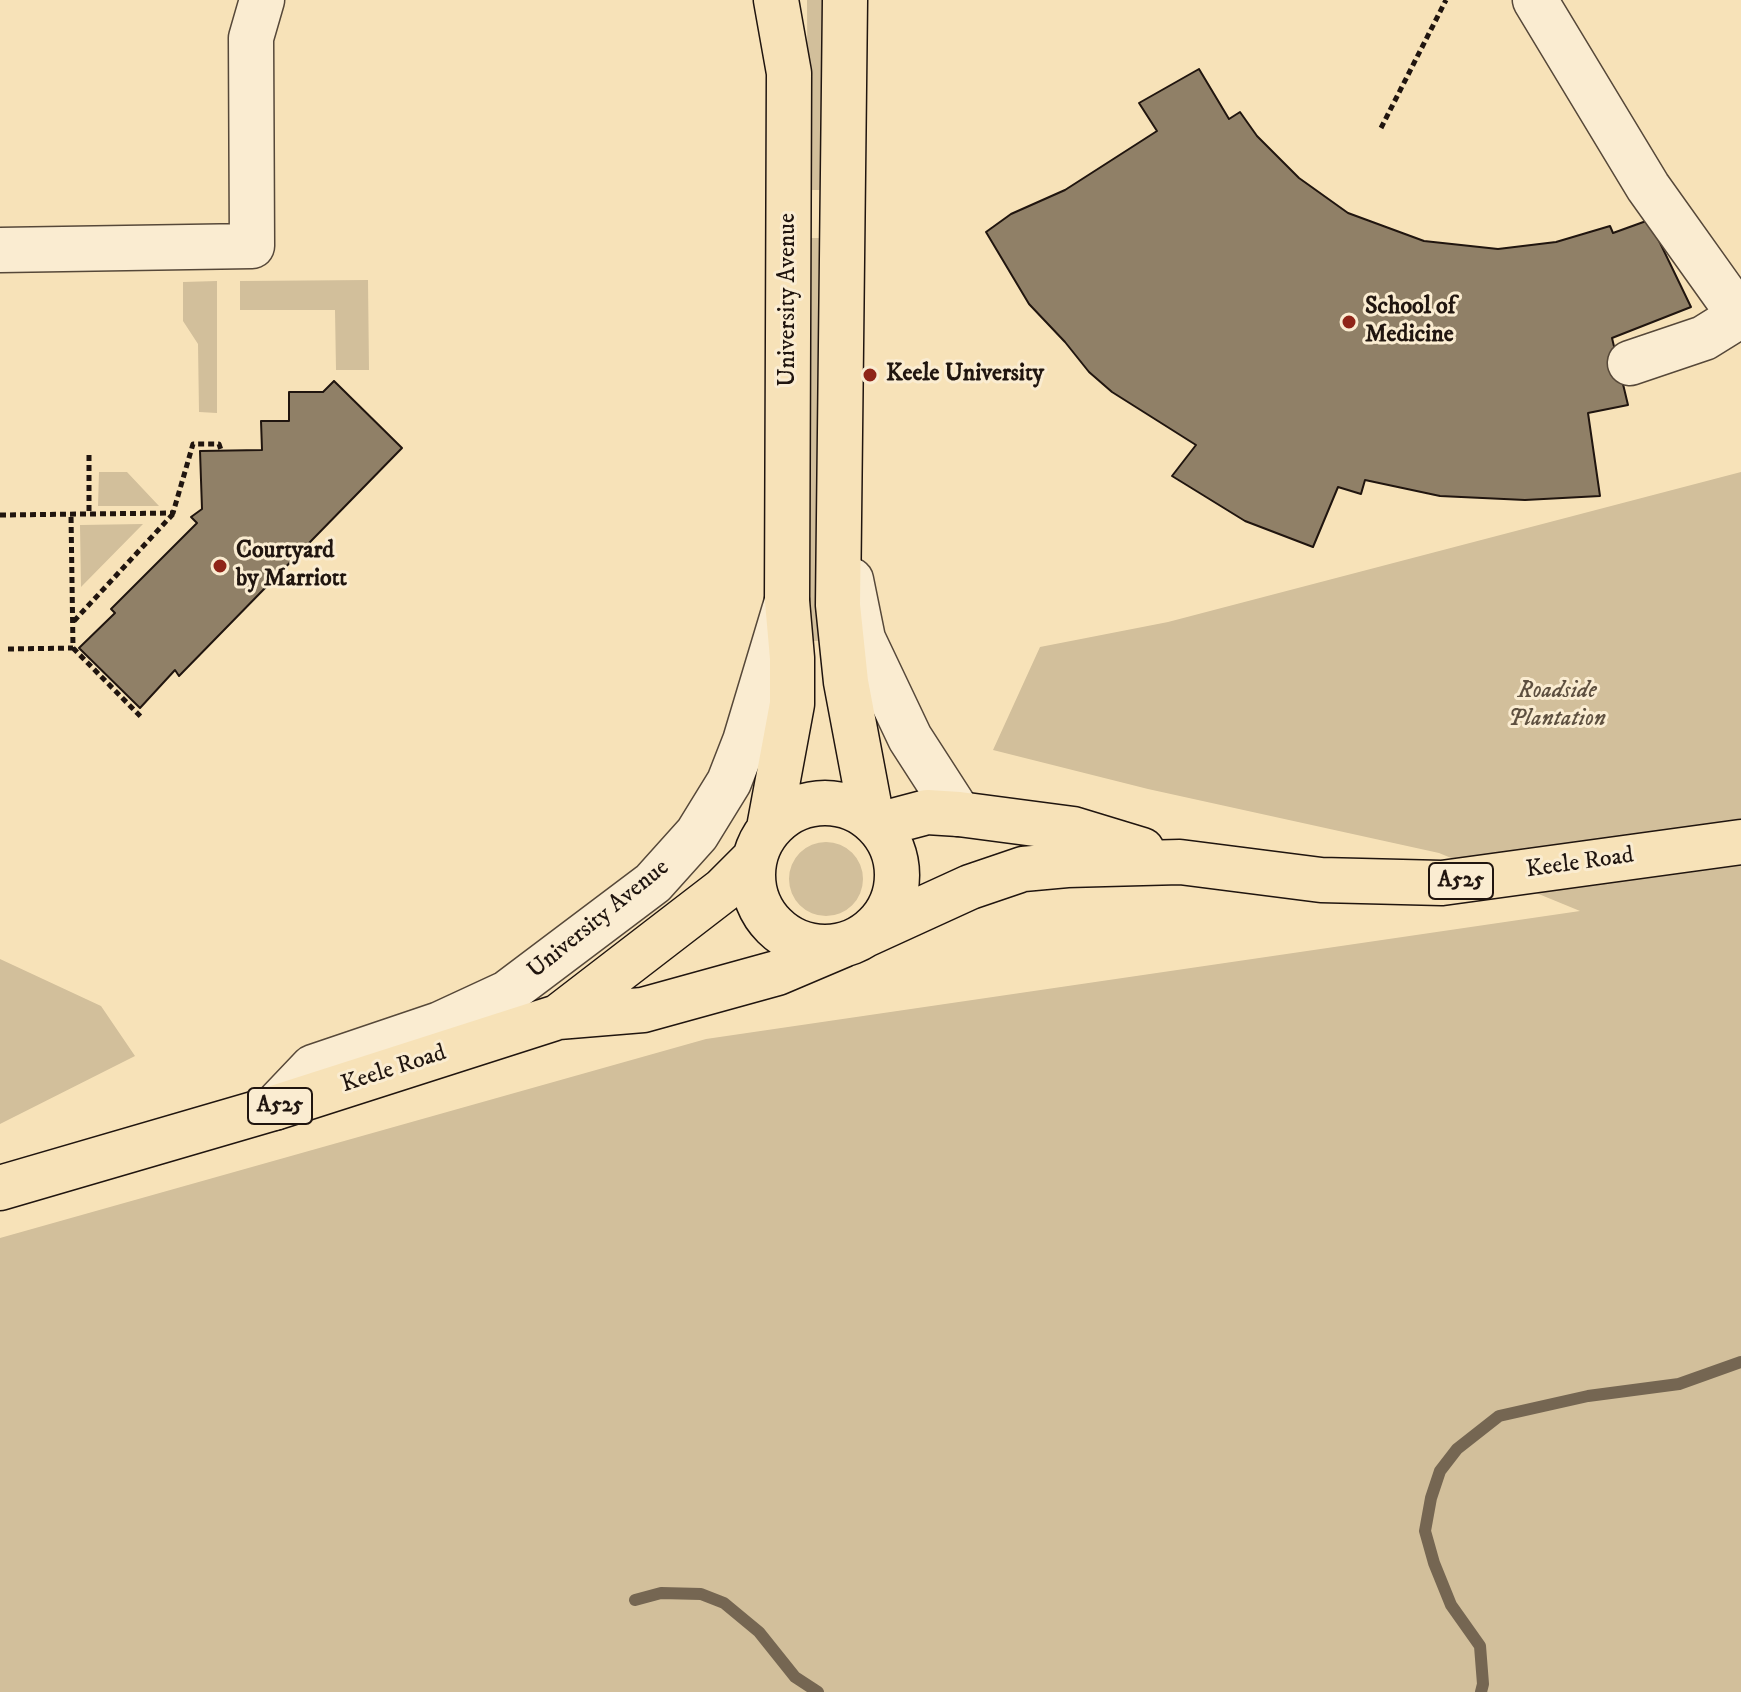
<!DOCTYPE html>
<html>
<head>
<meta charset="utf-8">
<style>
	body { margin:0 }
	canvas { display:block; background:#f7e2b8 }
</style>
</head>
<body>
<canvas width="1741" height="1692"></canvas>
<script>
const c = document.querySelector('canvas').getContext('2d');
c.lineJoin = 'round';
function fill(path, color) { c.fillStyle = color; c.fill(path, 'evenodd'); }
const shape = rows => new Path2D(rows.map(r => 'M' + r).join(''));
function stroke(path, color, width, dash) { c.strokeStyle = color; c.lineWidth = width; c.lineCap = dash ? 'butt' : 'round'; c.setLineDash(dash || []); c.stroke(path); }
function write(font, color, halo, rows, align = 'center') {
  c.font = font + ' "IM FELL DW Pica",serif'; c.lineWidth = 6; c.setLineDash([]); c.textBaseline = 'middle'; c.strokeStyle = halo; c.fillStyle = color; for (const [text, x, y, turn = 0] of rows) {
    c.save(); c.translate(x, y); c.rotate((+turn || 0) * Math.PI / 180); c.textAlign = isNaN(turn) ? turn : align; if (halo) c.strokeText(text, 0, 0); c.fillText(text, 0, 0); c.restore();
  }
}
const green = shape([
	[807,0,823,0,823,190,808,190],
	[807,238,823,238,822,641,807,641],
	[368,280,369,370,336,370,335,310,240,310,240,281],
	[217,281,217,413,199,412,198,344,183,321,183,282],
	[99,472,127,472,159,506,98,506],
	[1741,472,1741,1692,0,1692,0,1238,706,1039,1580,911,1439,853,1148,789,993,750,1040,647,1168,622],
	[143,524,81,587,80,525],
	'789 879a37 37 0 1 1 74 0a37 37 0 1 1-74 0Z',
	[0,959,101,1006,135,1056,0,1124]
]);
const stream = shape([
	[635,1600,661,1593,701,1594,724,1603,759,1632,795,1677,818,1692],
	[1481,1692,1483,1684,1480,1646,1451,1605,1434,1563,1425,1531,1431,1498,1440,1471,1457,1449,1499,1416,1588,1396,1679,1384,1741,1362]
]);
const building = shape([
	[1199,69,1229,119,1240,112,1257,136,1299,178,1348,213,1424,241,1498,249,1556,242,1610,226,1613,233,1649,220,1691,307,1612,338,1628,405,1588,413,1600,496,1525,500,1440,496,1365,480,1361,494,1338,487,1313,547,1245,521,1172,476,1196,445,1112,392,1089,372,1065,342,1029,304,986,232,1011,214,1065,190,1157,131,1139,103,1199,69],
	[334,381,402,448,179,676,175,670,140,708,79,648,115,613,111,609,197,523,191,517,202,509,200,451,262,450,261,421,289,421,289,392,323,392,334,381]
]);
const path = shape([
	[1381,128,1446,0],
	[89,455,89,514],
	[0,515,173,513,193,444,219,444,221,450],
	[74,621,173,514],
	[73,648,143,719],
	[8,649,73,648,71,514]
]);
const minor = shape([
	[1535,0,1648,187,1740,316],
	[0,250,252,246,251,38,262,0],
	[1630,363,1704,338,1741,315],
	[851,580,863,639,910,738,959,814],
	[274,1108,313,1067,440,1024,507,993,653,883,697,834,729,782,745,741,787,601]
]);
const major = shape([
	[845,0,838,605,846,682,872,820],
	'753 875a72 72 0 1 1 144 0a72 72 0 1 1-144 0Z',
	[878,825,927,812,959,814,1073,829,1142,850],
	[769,828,792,704,792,658,787,601,789,73,776,0],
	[865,935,970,887,1023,869,1067,865,1180,862,1321,880,1442,883,1741,842],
	[558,1017,723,890,755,858],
	[0,1188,274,1108,558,1017,643,1010,777,973,843,945]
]);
const markers = [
	[1349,322,8,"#8f2418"],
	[870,375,8,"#8f2418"],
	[220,566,8,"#8f2418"]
];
const shields = [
	[1461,881,64],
	[280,1106,64]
];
const shieldNames = [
	["A525",1461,881],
	["A525",280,1106]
];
const streetNames = [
	["University Avenue",789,300,-90],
	["Keele Road",1580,864,-8],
	["University Avenue",599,920,-39],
	["Keele Road",394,1070,-18]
];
const poiNames = [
	["School of",1365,308],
	["Medicine",1365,336],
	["Keele University",886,375],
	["Courtyard",236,552],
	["by Marriott",236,580]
];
const parkNames = [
	["Roadside",1557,692],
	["Plantation",1557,720]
];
fill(green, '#d2bf9b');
stroke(stream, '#756652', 12);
fill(building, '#908067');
stroke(building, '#20150f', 2);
stroke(minor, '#564839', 47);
stroke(major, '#20150f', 47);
stroke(path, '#20150f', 5, [6, 4]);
stroke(minor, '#faecd1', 44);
stroke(major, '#f7e2b8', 44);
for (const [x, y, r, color] of markers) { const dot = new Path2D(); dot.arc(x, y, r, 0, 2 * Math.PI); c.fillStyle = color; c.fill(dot); stroke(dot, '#faecd1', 3); }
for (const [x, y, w] of shields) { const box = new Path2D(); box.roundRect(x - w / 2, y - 18, w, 36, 6); c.fillStyle = '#faecd1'; c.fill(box); stroke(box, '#20150f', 2); }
write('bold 22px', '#20150f', null, shieldNames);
write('24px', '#20150f', '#faecd1', streetNames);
write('bold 24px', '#20150f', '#faecd1', poiNames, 'left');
write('italic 24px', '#5e5040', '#faecd1', parkNames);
</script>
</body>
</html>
